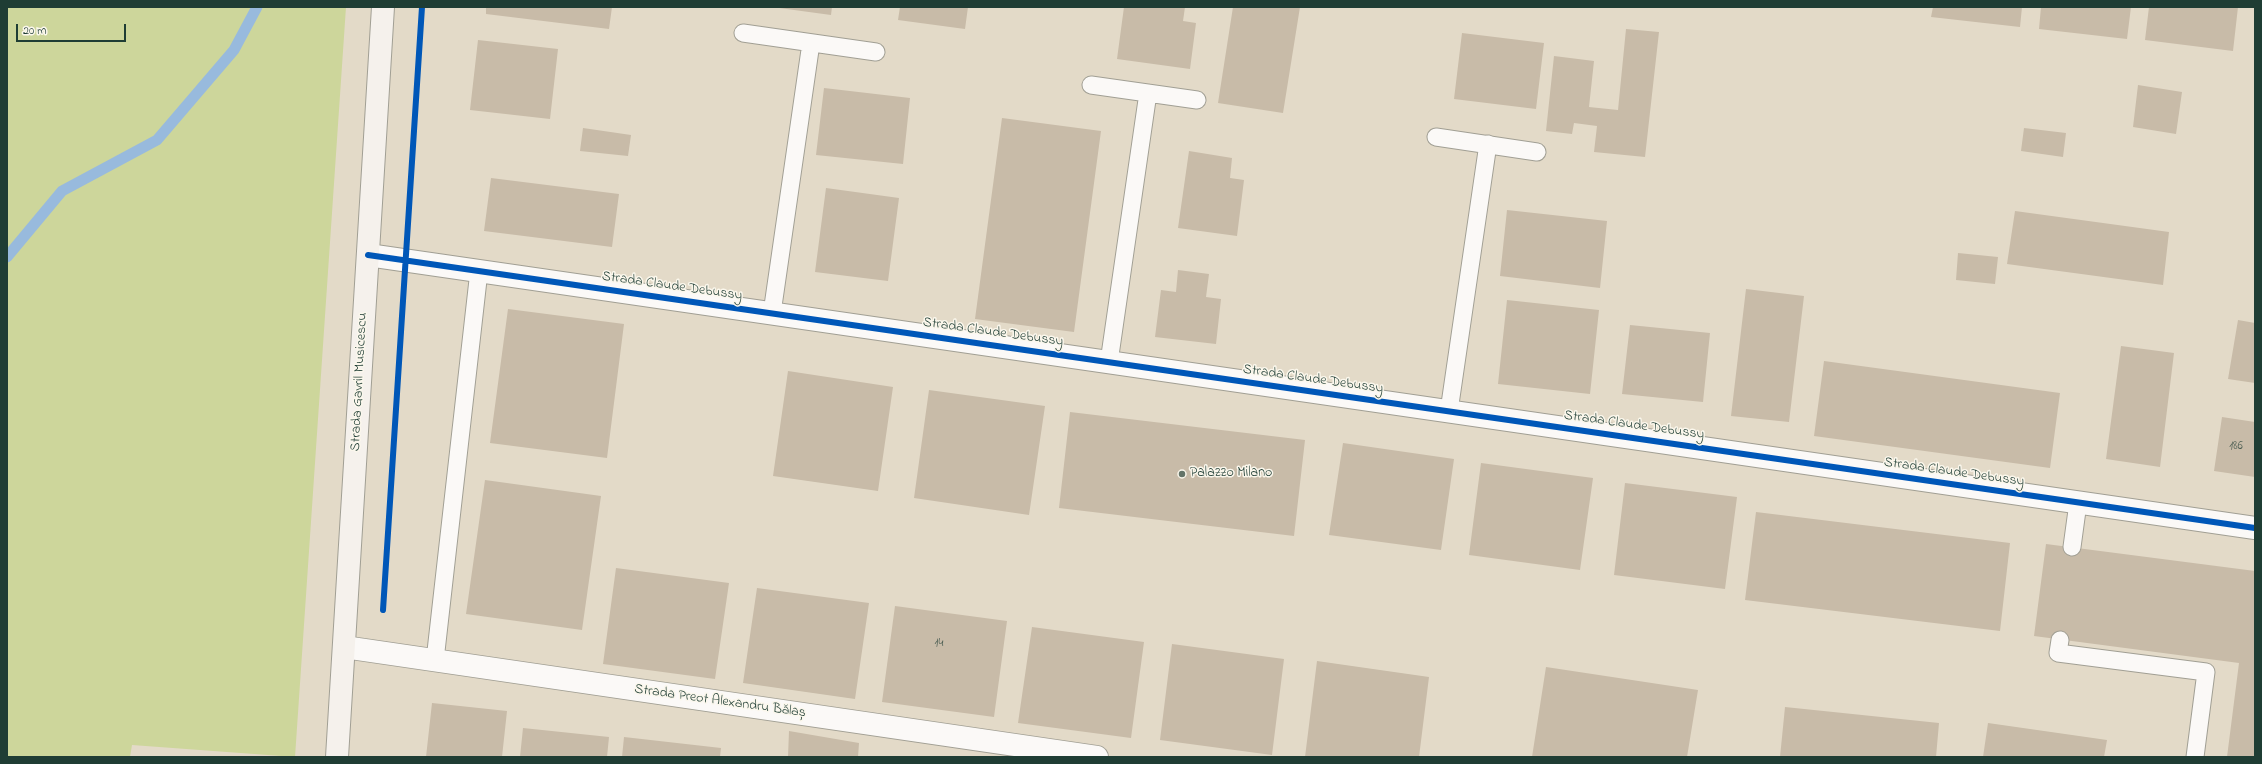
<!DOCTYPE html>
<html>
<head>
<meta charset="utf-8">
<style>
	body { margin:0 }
	#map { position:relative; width:2262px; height:764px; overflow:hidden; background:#e3dac8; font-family:"Indie Flower",sans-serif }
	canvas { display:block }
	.frame { position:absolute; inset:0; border:8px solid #1f3d34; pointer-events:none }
	.scale { position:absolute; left:16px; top:24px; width:110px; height:18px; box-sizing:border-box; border:2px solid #1f3d34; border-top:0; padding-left:5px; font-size:12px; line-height:14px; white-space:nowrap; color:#1f3d34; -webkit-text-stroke:3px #fbf7ec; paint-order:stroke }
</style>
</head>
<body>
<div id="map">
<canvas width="2262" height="764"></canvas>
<div class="frame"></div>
<div class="scale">20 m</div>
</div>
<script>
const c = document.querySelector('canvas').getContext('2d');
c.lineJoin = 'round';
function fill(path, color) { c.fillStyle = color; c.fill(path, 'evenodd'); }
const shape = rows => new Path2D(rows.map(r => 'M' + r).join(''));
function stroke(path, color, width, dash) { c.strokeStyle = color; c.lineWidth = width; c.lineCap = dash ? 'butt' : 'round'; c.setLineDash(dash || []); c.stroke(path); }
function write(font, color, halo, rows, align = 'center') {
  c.font = font + ' "Indie Flower",sans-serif'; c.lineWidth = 3; c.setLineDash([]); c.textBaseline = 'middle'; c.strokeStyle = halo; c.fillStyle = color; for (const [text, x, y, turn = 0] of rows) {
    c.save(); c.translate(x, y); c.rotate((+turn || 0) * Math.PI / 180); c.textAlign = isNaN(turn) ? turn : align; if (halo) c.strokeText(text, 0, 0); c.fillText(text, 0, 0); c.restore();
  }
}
const green = shape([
	[7,7,346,7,295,757,132,745,130,757,7,757]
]);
const stream = shape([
	[7,257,62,191,157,140,234,50,257,7]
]);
const building = shape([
	[486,7,612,7,609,29,486,14],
	[772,7,832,7,831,15],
	[900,7,968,7,965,29,898,20],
	[1124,7,1185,7,1183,21,1196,23,1190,69,1117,59],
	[1233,7,1300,7,1283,113,1218,103],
	[1933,7,2022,7,2020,27,1931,17],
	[2041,7,2131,7,2127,39,2039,29],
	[2149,7,2238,7,2233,51,2145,40],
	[1626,29,1659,32,1645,157,1594,152,1597,126,1574,123,1572,134,1546,131,1554,56,1594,61,1589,107,1618,110],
	[1462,33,1544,43,1536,109,1454,99],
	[478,40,558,49,550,119,470,110],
	[2138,85,2182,92,2176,134,2133,127],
	[824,88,910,98,903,164,816,155],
	[1002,118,1101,131,1074,332,975,319],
	[583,128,631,135,628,156,580,151],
	[2024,128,2066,133,2063,157,2021,151],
	[1189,151,1232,158,1230,178,1244,180,1237,236,1178,228],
	[491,178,619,194,612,247,484,231],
	[826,188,899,198,888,281,815,272],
	[1507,210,1607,221,1600,288,1500,276],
	[2015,211,2169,232,2163,285,2007,264],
	[1958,253,1998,257,1995,284,1956,280],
	[1178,270,1209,274,1206,297,1221,299,1216,344,1155,337,1161,290,1176,292],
	[1746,289,1804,296,1789,422,1731,416],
	[1507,300,1599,310,1590,394,1498,384],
	[508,309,624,324,607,458,490,443],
	[2238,320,2255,323,2255,383,2228,379],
	[1630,325,1710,333,1703,402,1622,394],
	[2121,346,2174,353,2160,467,2106,459],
	[1824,361,2060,393,2050,468,1814,436],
	[788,371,893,387,878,491,773,476],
	[929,390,1045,406,1029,515,914,498],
	[1070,412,1305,440,1294,536,1059,508],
	[2222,417,2255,422,2255,477,2214,471],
	[1343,443,1454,459,1441,550,1329,535],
	[1481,463,1593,478,1580,570,1469,555],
	[485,480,601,496,582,630,466,614],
	[1625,483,1737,497,1725,589,1614,575],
	[1756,512,2010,543,2000,631,1745,600],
	[2046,544,2255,571,2255,757,2227,757,2239,663,2034,636],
	[616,568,729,583,715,679,603,664],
	[757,588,869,603,855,699,743,683],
	[895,606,1007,621,994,717,882,702],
	[1032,627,1144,642,1131,738,1018,723],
	[1172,644,1284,659,1272,755,1160,740],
	[1317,661,1429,677,1419,757,1305,757],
	[1546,667,1698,690,1687,757,1532,757],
	[432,703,507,711,502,757,426,757],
	[1785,707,1939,723,1936,757,1780,757],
	[1988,723,2107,740,2104,757,1983,757],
	[523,728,609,737,607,757,520,757],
	[789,731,859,743,858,757,788,757],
	[624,737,721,748,720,757,622,757]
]);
const lane = shape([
	[743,33,876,52],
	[1091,85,1197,100],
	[1436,137,1537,152],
	[772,313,811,43],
	[1109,362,1148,93],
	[1449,411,1488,144],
	[2072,547,2078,503],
	[2060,640,2058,653,2206,672,2195,757],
	[435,660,479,271]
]);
const street = shape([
	[368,255,2255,528],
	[344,647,1097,757]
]);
const secondary = shape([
	[337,757,383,7]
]);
const cycleway = shape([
	[368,255,2255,528],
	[383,610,422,7]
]);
const markers = [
	[1182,474,4,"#647468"]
];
const numberNames = [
	["186",2236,447],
	["14",939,644]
];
const streetNames = [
	["Strada Claude Debussy",672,287,8],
	["Strada Claude Debussy",993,333,8],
	["Strada Claude Debussy",1313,380,8],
	["Strada Gavril Musicescu",360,382,-87],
	["Strada Claude Debussy",1634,426,8],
	["Strada Claude Debussy",1954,473,8],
	["Strada Preot Alexandru Bălaș",720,702,8]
];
const poiNames = [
	["Palazzo Milano",1190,474]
];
fill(green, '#cdd69b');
stroke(stream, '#98badd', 11);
fill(building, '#c8bba8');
stroke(lane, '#a19f94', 19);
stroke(street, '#a19f94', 24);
stroke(secondary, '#a19f94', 24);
stroke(lane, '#fbf9f7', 17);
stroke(street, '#fbf9f7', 22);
stroke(secondary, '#f5f1ec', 22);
stroke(cycleway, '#0057b8', 6);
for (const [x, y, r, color] of markers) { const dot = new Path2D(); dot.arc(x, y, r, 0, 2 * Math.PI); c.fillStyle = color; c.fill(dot); stroke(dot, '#fbf7ec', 1.5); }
write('12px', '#495c51', null, numberNames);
write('14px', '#1f3d34', '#fbf7ec', streetNames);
write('14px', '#1f3d34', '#fbf7ec', poiNames, 'left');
</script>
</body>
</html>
